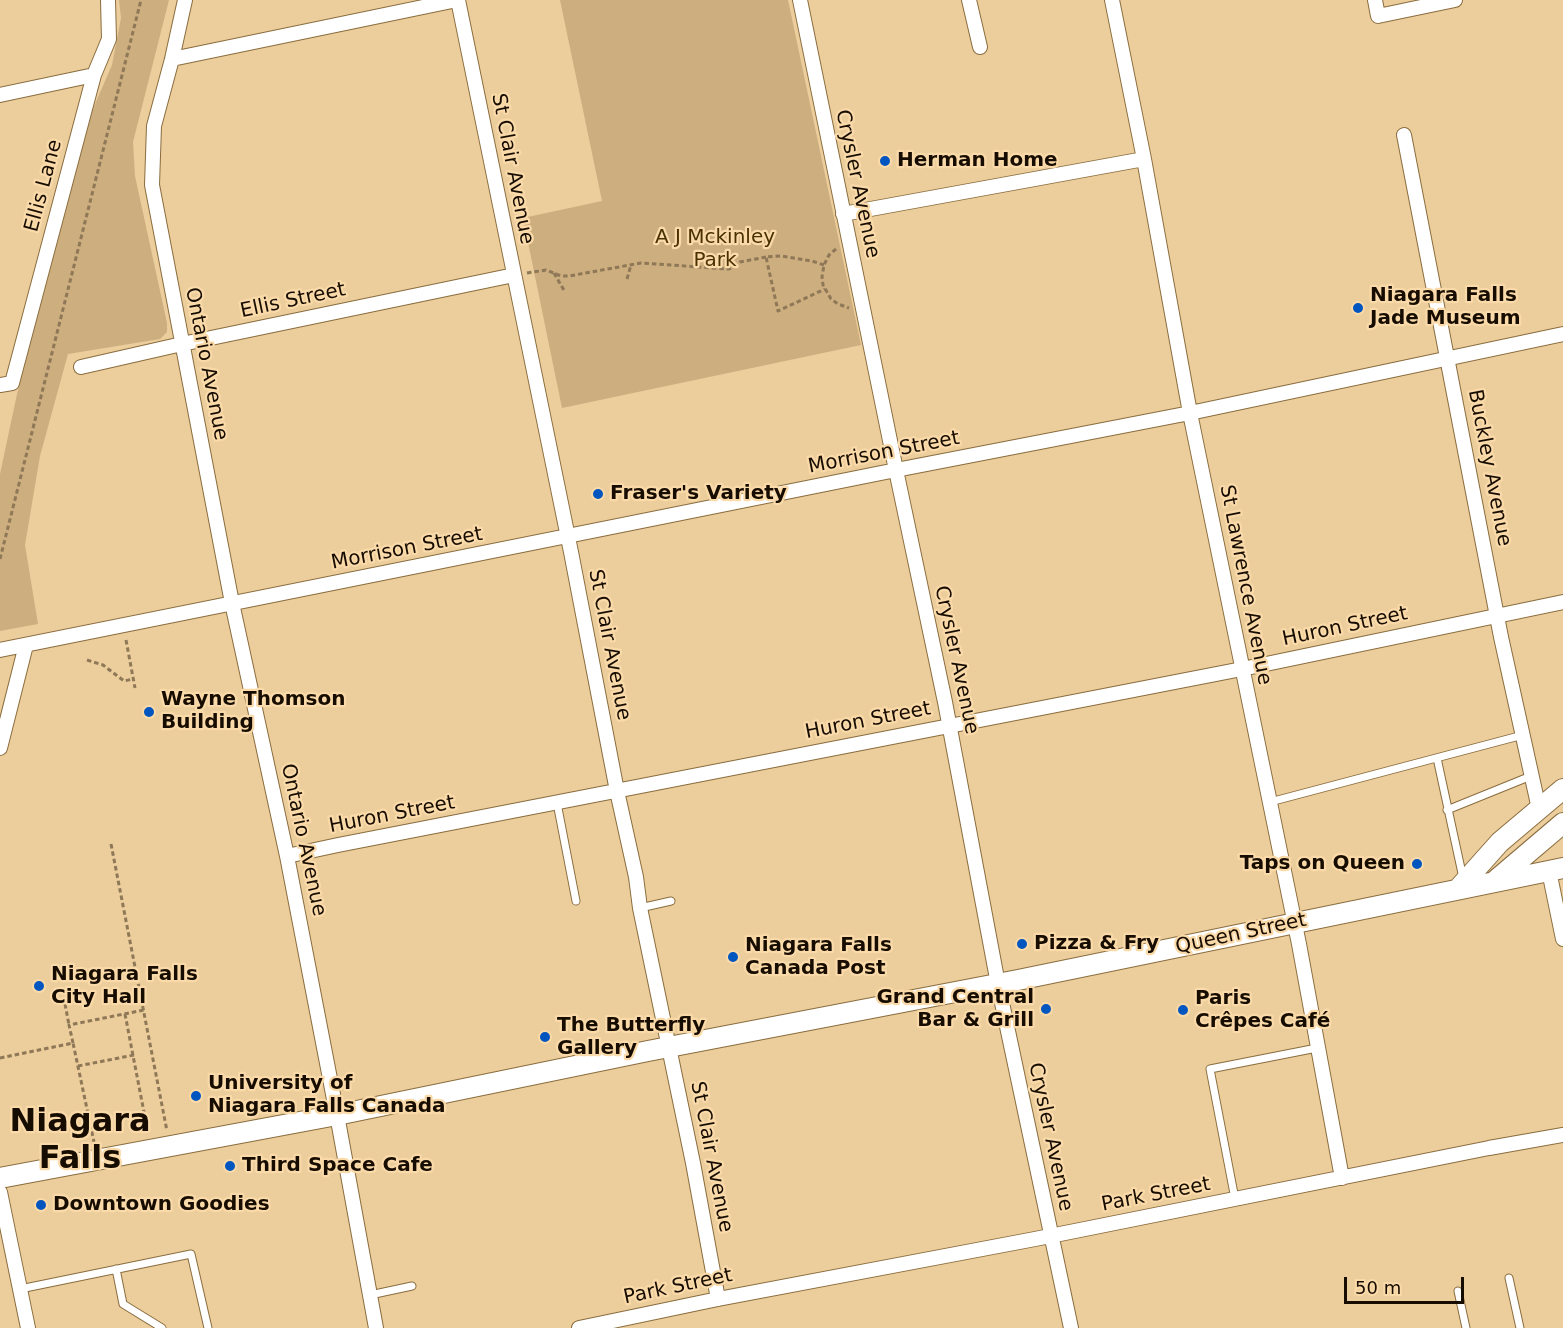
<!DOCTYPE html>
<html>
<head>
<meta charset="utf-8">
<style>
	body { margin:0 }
	#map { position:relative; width:1563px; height:1328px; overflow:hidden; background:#eccd9c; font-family:"DejaVu Sans",sans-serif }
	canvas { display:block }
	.scale { position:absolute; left:1344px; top:1277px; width:120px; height:27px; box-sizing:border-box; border:3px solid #170c00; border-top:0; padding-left:8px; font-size:18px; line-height:21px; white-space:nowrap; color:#170c00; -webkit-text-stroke:4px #fadaa9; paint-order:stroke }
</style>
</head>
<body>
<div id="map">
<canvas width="1563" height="1328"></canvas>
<div class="scale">50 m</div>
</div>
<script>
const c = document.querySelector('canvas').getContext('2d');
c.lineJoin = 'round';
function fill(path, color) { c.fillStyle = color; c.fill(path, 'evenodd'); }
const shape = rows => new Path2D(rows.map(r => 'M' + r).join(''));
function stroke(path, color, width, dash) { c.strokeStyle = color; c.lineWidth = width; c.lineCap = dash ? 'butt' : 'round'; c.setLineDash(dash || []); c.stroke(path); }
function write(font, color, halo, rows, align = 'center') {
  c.font = font + ' "DejaVu Sans",sans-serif'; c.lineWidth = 4.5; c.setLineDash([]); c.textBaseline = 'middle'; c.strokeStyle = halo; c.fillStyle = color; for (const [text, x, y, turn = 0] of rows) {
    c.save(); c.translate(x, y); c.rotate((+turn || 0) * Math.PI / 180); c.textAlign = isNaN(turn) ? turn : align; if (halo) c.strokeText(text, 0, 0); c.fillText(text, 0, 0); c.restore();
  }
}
const green = shape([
	[119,0,169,0,133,142,135,176,167,323,167,332,160,339,68,354,40,456,25,545,38,624,0,631,0,474,17,394,92,111,112,65,121,18],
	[560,0,788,0,861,345,562,408,523,218,602,201]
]);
const path = shape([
	[836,249,829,255,824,265,822,277,823,285,831,299,838,304,849,308],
	[824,265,812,261,781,256,766,257,778,311,825,289],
	[697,267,698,253],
	[527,273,546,270,561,276,569,276,641,263,728,269,733,268,740,262,766,257],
	[554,273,565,292],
	[627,279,631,265],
	[0,559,141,0],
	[126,640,135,688],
	[87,660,103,665,124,681,133,679],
	[111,844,167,1131],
	[65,1004,69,1025],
	[125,1014,148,1133],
	[73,1043,69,1025,144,1010],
	[0,1058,73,1043,94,1142],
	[78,1066,134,1055]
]);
const lane = shape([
	[1437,758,1463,878],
	[1270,802,1523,735],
	[557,803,576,901],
	[1447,810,1531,776],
	[640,908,671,901],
	[1235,1199,1210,1069,1317,1048],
	[116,1269,123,1304,162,1328],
	[1509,1278,1520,1328],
	[20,1289,191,1254,208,1328],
	[1458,1291,1466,1328],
	[370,1295,412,1286]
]);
const street = shape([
	[185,0,172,59,154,126,152,185,232,603,287,856,337,1115,376,1328],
	[458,0,571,552,617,791,636,877,640,908,693,1163,718,1299],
	[800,0,896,470,945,702,998,984,1071,1328],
	[969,0,980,47],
	[1112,0,1144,159,1190,413,1299,944,1342,1178],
	[1375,0,1378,16,1455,0],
	[172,59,457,0],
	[0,95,94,75],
	[1404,135,1501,637,1539,809],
	[843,214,1144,159],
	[81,367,182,344,514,275],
	[0,385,12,383,94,75,109,39,108,0],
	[0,650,896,470,1190,413,1563,334],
	[0,748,26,645],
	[287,856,338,845,1242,669,1563,602],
	[1549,871,1563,939],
	[0,1192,28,1328],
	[579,1328,718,1299,1035,1239,1489,1148,1563,1135]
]);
const secondary = shape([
	[1496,880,1563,823],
	[1458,889,1500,842,1563,789],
	[0,1178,337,1115,648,1051,1018,980,1563,868]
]);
const markers = [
	[885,161,6,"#0055bf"],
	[1358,308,6,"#0055bf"],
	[598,494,6,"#0055bf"],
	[149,712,6,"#0055bf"],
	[1417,864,6,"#0055bf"],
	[1022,944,6,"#0055bf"],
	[733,957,6,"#0055bf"],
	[39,986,6,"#0055bf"],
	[1046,1009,6,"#0055bf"],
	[1183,1010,6,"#0055bf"],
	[545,1037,6,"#0055bf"],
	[196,1096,6,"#0055bf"],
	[230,1166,6,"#0055bf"],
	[41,1205,6,"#0055bf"]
];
const poiNames = [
	["Herman Home",897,161],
	["Niagara Falls",1370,296],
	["Jade Museum",1370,319],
	["Fraser's Variety",610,494],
	["Wayne Thomson",161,700],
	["Building",161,723],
	["Taps on Queen",1405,864,"right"],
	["Pizza & Fry",1034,944],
	["Niagara Falls",745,946],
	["Canada Post",745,969],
	["Niagara Falls",51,975],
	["City Hall",51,998],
	["Grand Central",1034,998,"right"],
	["Bar & Grill",1034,1021,"right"],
	["Paris",1195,999],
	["Crêpes Café",1195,1022],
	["The Butterfly",557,1026],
	["Gallery",557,1049],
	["University of",208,1084],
	["Niagara Falls Canada",208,1107],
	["Third Space Cafe",242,1166],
	["Downtown Goodies",53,1205]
];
const streetNames = [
	["St Clair Avenue",512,169,79],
	["Crysler Avenue",857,184,78],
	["Ellis Lane",44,186,-75],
	["Ellis Street",293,301,-12],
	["Ontario Avenue",206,364,79],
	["Morrison Street",884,453,-11],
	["Buckley Avenue",1489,468,79],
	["Morrison Street",407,549,-11],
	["St Lawrence Avenue",1245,585,79],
	["Huron Street",1345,627,-12],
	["St Clair Avenue",609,645,79],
	["Crysler Avenue",956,660,78],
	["Huron Street",868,721,-11],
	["Huron Street",392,815,-11],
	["Ontario Avenue",303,840,78],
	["Queen Street",1241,934,-12],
	["Crysler Avenue",1050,1137,78],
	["St Clair Avenue",711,1157,79],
	["Park Street",1156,1195,-11],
	["Park Street",678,1287,-12]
];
const parkNames = [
	["A J Mckinley",715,238],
	["Park",715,261]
];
const townNames = [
	["Niagara",80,1123],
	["Falls",80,1160]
];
fill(green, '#cdae7f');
stroke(lane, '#8a6d3f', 9);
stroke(street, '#8a6d3f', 16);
stroke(secondary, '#8a6d3f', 22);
stroke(path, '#8e7857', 3, [4.5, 3]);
stroke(lane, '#fff', 7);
stroke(street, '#fff', 14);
stroke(secondary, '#fff', 20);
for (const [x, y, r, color] of markers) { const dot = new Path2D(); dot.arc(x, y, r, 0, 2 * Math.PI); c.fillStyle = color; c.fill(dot); stroke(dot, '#fadaa9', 2); }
write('bold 20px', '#170c00', '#fadaa9', poiNames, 'left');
write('20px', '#170c00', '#fadaa9', streetNames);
write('20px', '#4a3100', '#fadaa9', parkNames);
write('bold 32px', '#170c00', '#fadaa9', townNames);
</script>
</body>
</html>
